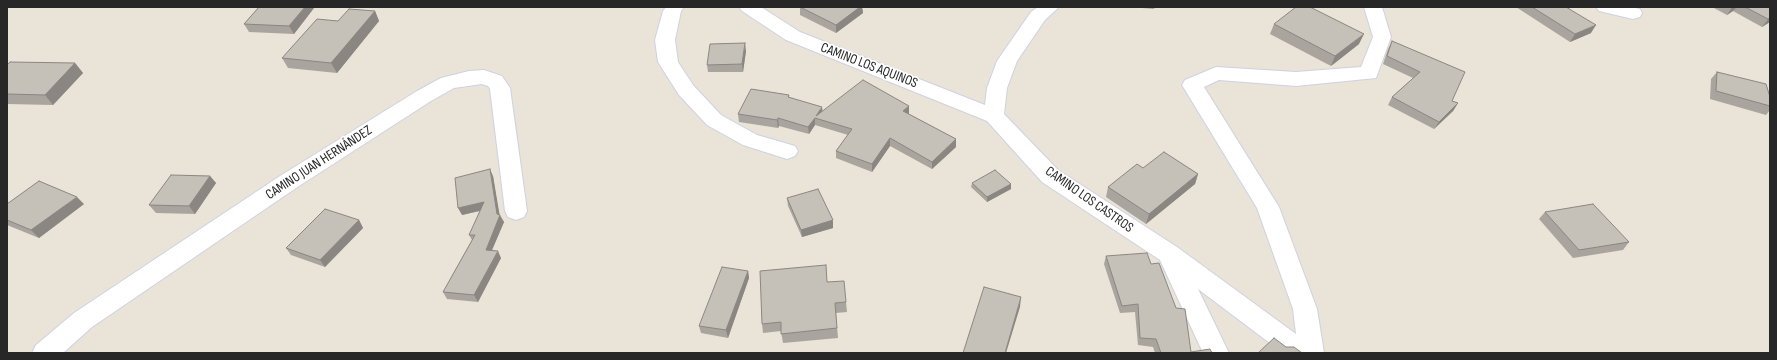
<!DOCTYPE html>
<html>
<head>
<meta charset="utf-8">
<style>
	body { margin:0 }
	#map { position:relative; width:1777px; height:360px; overflow:hidden; background:#eae3d8; font-family:"Sofia Sans Condensed",sans-serif }
	canvas { display:block }
	.frame { position:absolute; inset:0; border:8px solid #272727; pointer-events:none }
</style>
</head>
<body>
<div id="map">
<canvas width="1777" height="360"></canvas>
<div class="frame"></div>
</div>
<script>
const c = document.querySelector('canvas').getContext('2d');
c.lineJoin = 'round';
const shape = rows => new Path2D(rows.map(r => 'M' + r).join(''));
function stroke(path, color, width, dash) { c.strokeStyle = color; c.lineWidth = width; c.lineCap = dash ? 'butt' : 'round'; c.setLineDash(dash || []); c.stroke(path); }
function fill(path, color) { c.fillStyle = color; c.fill(path, 'evenodd'); }
function write(font, color, halo, rows, align = 'center') {
  c.font = font + ' "Sofia Sans Condensed",sans-serif'; c.lineWidth = 3.5; c.setLineDash([]); c.textBaseline = 'middle'; c.strokeStyle = halo; c.fillStyle = color; for (const [text, x, y, turn = 0] of rows) {
    c.save(); c.translate(x, y); c.rotate((+turn || 0) * Math.PI / 180); c.textAlign = isNaN(turn) ? turn : align; if (halo) c.strokeText(text, 0, 0); c.fillText(text, 0, 0); c.restore();
  }
}
const minor = shape([
	[666,7,684,7,681,11,675,40,678,62,693,85,721,115,757,135,795,146,798,151,795,156,787,159,743,145,707,125,679,95,658,62,655,40,663,11,666,7],
	[739,7,761,7,800,32,985,105,987,88,997,61,1031,12,1038,7,1059,7,1045,20,1017,61,1007,88,1004,114,1058,170,1177,247,1296,334,1293,309,1257,208,1182,85,1185,80,1216,67,1296,72,1361,67,1373,37,1364,7,1382,7,1391,37,1376,78,1296,86,1219,80,1204,87,1279,207,1317,309,1324,353,1283,353,1198,289,1229,353,1203,353,1160,260,1042,182,987,121,786,40,742,11,739,7],
	[1596,7,1631,7,1640,9,1642,13,1640,17,1633,19,1599,11,1596,7],
	[484,70,502,76,510,88,527,211,524,217,516,220,508,217,505,211,490,89,488,86,482,84,454,88,431,101,296,188,92,327,63,353,32,353,36,345,74,313,280,176,417,91,441,78,469,71,484,70]
]);
const wall = shape([
	[259,7,313,7,314,8,294,34,249,32,244,24],
	[800,7,862,7,863,13,836,33,800,15],
	[1130,7,1155,7,1154,9],
	[1516,7,1566,7,1591,33,1570,42],
	[1712,7,1770,7,1770,22,1762,27,1733,11,1727,15],
	[375,11,379,21,337,73,288,68,282,58,338,21],
	[1274,24,1359,44,1331,66,1270,34],
	[1392,41,1452,101,1458,103,1453,111,1434,129,1388,105,1392,97,1413,78,1383,64,1388,49],
	[746,51,743,72,708,72,707,65],
	[75,63,83,73,53,105,7,104,7,65],
	[1717,72,1770,97,1770,110,1766,115,1710,99,1711,79],
	[789,95,789,97,822,111,909,106,909,114,956,139,956,147,932,169,890,146,872,172,836,158,836,151,848,135,815,125,809,134,779,126,778,128,739,122,738,114],
	[1143,168,1198,174,1195,184,1146,224,1106,197,1108,187],
	[210,176,216,183,195,214,156,213,149,205],
	[493,176,499,215,504,222,492,250,501,258,478,302,447,299,443,292,472,240,469,235,480,211,462,215],
	[972,183,1011,184,1011,189,987,202,971,187],
	[787,198,833,228,802,237,788,206],
	[7,204,84,204,39,238,7,225],
	[1545,212,1629,242,1623,250,1573,258,1539,219],
	[359,220,363,228,325,267,291,255,286,248],
	[1106,256,1151,264,1191,352,1212,353,1155,353,1153,347,1138,345,1135,312,1120,313,1104,264],
	[748,271,749,278,728,338,701,333,699,326],
	[827,282,846,302,847,312,836,313,838,338,783,343,781,331,763,333,762,324]
]);
const shadedWall = shape([
	[305,7,313,7,314,8,294,34,289,26],
	[860,7,862,7,863,13,836,33,836,25],
	[1732,7,1737,7,1733,11,1727,15],
	[375,11,379,21,337,73,331,63],
	[1770,18,1770,22,1762,27,1768,19],
	[1596,25,1591,33,1570,42,1575,34],
	[1364,34,1359,44,1331,66,1335,56],
	[745,43,746,51,743,72,742,64],
	[75,63,83,73,53,105,45,95],
	[1458,103,1453,111,1434,129,1439,122],
	[909,106,909,113,903,118,903,111],
	[822,107,823,115,816,116],
	[778,118,779,126,778,128,777,120],
	[815,118,815,125,809,134,808,127],
	[890,138,890,146,872,172,872,164],
	[956,139,956,147,932,169,932,162],
	[490,169,493,176,500,217,500,215,504,222,489,257,486,250],
	[1198,174,1195,184,1146,224,1149,214],
	[210,176,216,183,195,214,189,206],
	[1011,184,1011,189,987,202,987,197],
	[77,197,84,204,39,238,31,230],
	[484,202,487,209,462,215,458,208],
	[359,220,363,228,325,267,320,260],
	[833,220,833,228,802,237,801,230],
	[498,251,501,258,478,302,474,295],
	[748,271,749,278,728,338,726,330],
	[1021,297,1020,307,1006,353,1005,353]
]);
const building = shape([
	[259,7,305,7,289,26,244,24,259,7],
	[800,7,860,7,836,25,800,7],
	[1296,7,1310,7,1364,34,1335,56,1274,24,1296,7],
	[1532,7,1566,7,1596,25,1575,34,1532,7],
	[1745,7,1770,7,1770,18,1768,19,1745,7],
	[349,9,375,11,331,63,282,58,317,19,338,21,349,9],
	[1392,41,1465,72,1452,101,1458,103,1439,122,1392,97,1420,72,1387,56,1392,41],
	[745,43,742,64,707,65,710,44,745,43],
	[10,62,75,63,45,95,7,94,7,65,10,62],
	[1717,72,1766,84,1770,97,1770,106,1716,91,1717,72],
	[863,80,909,106,903,111,956,139,932,162,890,138,872,164,836,151,852,129,815,118,808,127,778,118,777,120,738,114,751,89,789,95,788,97,822,107,816,116,863,80],
	[1164,152,1198,174,1149,214,1108,187,1137,164,1143,168,1164,152],
	[490,169,497,214,500,215,486,250,498,251,474,295,443,292,475,235,469,235,484,202,458,208,455,178,490,169],
	[995,170,1011,184,987,197,972,183,995,170],
	[171,175,210,176,189,206,149,205,171,175],
	[39,181,77,197,31,230,7,220,7,204,39,181],
	[818,189,833,220,801,230,787,198,818,189],
	[1593,204,1629,242,1579,250,1545,212,1593,204],
	[325,209,359,220,320,260,286,248,325,209],
	[1147,253,1151,264,1159,263,1176,308,1185,309,1191,352,1210,349,1212,353,1161,353,1156,339,1140,338,1138,304,1122,306,1106,256,1147,253],
	[826,265,827,282,844,281,846,302,835,303,837,328,781,334,781,322,762,324,760,271,826,265],
	[722,267,748,271,726,330,699,326,722,267],
	[984,287,1021,297,1005,353,963,353,984,287],
	[1274,338,1286,347,1294,347,1302,353,1258,353,1274,338]
]);
const streetNames = [
	["CAMINO LOS AQUINOS",869,66,21],
	["CAMINO JUAN HERNÁNDEZ",319,163,-33],
	["CAMINO LOS CASTROS",1089,200,35]
];
stroke(minor, '#ced1e1', 2);
fill(minor, '#fff');
fill(wall, '#a9a59e');
fill(shadedWall, '#8a8681');
fill(building, '#c5c0b8');
stroke(building, '#8a8681', 1);
write('14px', '#272727', '#fff', streetNames);
</script>
</body>
</html>
